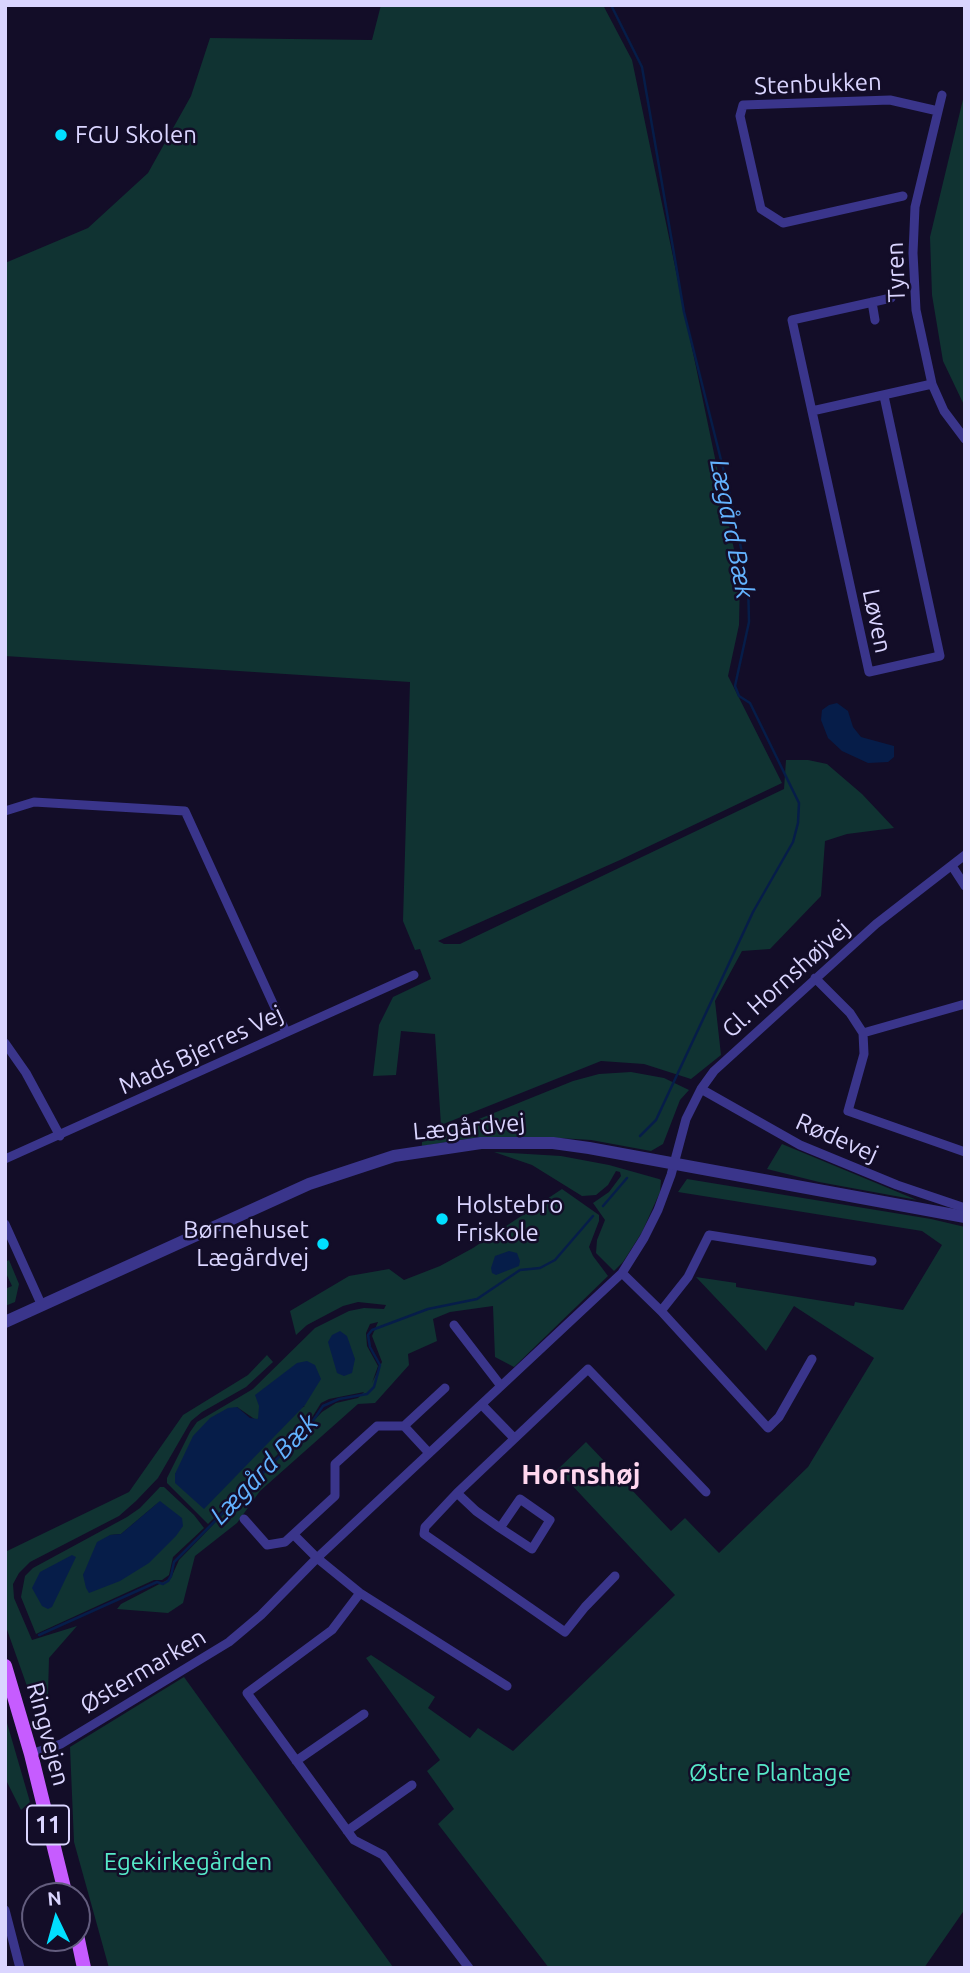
<!DOCTYPE html>
<html>
<head>
<meta charset="utf-8">
<style>
	body { margin:0 }
	#map { position:relative; width:970px; height:1973px; overflow:hidden; background:#130d28; font-family:Ubuntu,sans-serif }
	canvas { display:block }
	.frame { position:absolute; inset:0; border:7px solid #dad5ff; pointer-events:none }
	.north { position:absolute; left:21px; top:1882px; width:70px; height:70px; box-sizing:border-box; background:#130d28; border:2px solid #635d7e; border-radius:50%; rotate:355deg; font-size:19px; font-weight:700; line-height:28px; text-align:center; color:#dad5ff }
	.north::after { content:''; display:block; margin:auto; width:24px; height:32px; background:#01dfff; clip-path:polygon(50% 0,100% 100%,50% 72%,0 100%) }
</style>
</head>
<body>
<div id="map">
<canvas width="970" height="1973"></canvas>
<div class="frame"></div>
<div class="north">N</div>
</div>
<script>
const c = document.querySelector('canvas').getContext('2d');
c.lineJoin = 'round';
function fill(path, color) { c.fillStyle = color; c.fill(path, 'evenodd'); }
const shape = rows => new Path2D(rows.map(r => 'M' + r).join(''));
function stroke(path, color, width, dash) { c.strokeStyle = color; c.lineWidth = width; c.lineCap = dash ? 'butt' : 'round'; c.setLineDash(dash || []); c.stroke(path); }
function write(font, color, halo, rows, align = 'center') {
  c.font = font + ' Ubuntu,sans-serif'; c.lineWidth = 5; c.setLineDash([]); c.textBaseline = 'middle'; c.strokeStyle = halo; c.fillStyle = color; for (const [text, x, y, turn = 0] of rows) {
    c.save(); c.translate(x, y); c.rotate((+turn || 0) * Math.PI / 180); c.textAlign = isNaN(turn) ? turn : align; if (halo) c.strokeText(text, 0, 0); c.fillText(text, 0, 0); c.restore();
  }
}
const green = shape([
	[381,5,603,5,632,60,740,578,739,625,728,676,782,783,620,860,438,941,444,944,460,944,784,789,786,760,808,760,827,764,862,794,894,828,847,834,825,841,821,896,770,949,742,951,715,1001,721,1055,691,1079,644,1064,601,1061,441,1125,435,1034,401,1031,396,1075,373,1076,379,1025,393,997,431,979,420,949,415,950,403,921,410,682,5,656,5,263,88,228,148,173,191,96,210,38,372,40],
	[965,91,965,407,943,361,932,295,930,237],
	[631,1072,664,1078,689,1090,680,1100,663,1144,651,1151,591,1140,543,1137,479,1137,422,1146,422,1142,573,1081,599,1074],
	[782,1144,917,1200,819,1182,767,1169],
	[494,1152,561,1156,609,1165,659,1179,661,1180,660,1192,642,1232,623,1262,614,1271,596,1253,597,1240,605,1220,593,1203,609,1192,621,1176,620,1172,616,1171,608,1185,596,1195,582,1196,532,1165],
	[687,1179,931,1219,965,1227,965,1909,924,1968,549,1968,438,1824,454,1809,427,1771,440,1760,366,1658,371,1655,435,1697,428,1708,470,1738,478,1728,513,1751,675,1595,568,1481,554,1473,586,1442,671,1531,685,1518,719,1553,808,1467,874,1358,794,1306,766,1351,696,1277,736,1283,736,1287,854,1306,855,1302,903,1310,942,1245,922,1231,678,1192],
	[562,1189,599,1215,599,1221,589,1247,593,1256,608,1276,514,1367,495,1357,493,1306,450,1312,433,1319,437,1341,408,1354,409,1365,375,1403,358,1404,260,1491,237,1523,195,1556,183,1603,168,1613,117,1609,121,1604,171,1578,179,1560,322,1412,336,1403,358,1398,364,1392,329,1399,321,1403,306,1427,288,1440,277,1455,208,1524,167,1483,167,1478,190,1432,197,1422,253,1389,315,1328,349,1311,364,1308,384,1309,386,1305,358,1302,343,1306,307,1325,296,1335,290,1311,349,1276,389,1269,404,1280,440,1266,473,1248],
	[378,1322,372,1336,382,1362,372,1383,378,1366,367,1346,366,1333,370,1324],
	[259,1406,305,1406,175,1474,237,1407,256,1420,259,1418],
	[9,1260,19,1284,15,1302,5,1306,5,1289,12,1286,5,1271,5,1262],
	[267,1355,273,1362,246,1387,202,1412,191,1421,158,1478,136,1501,119,1516,30,1562,19,1573,13,1584,14,1598,32,1640,77,1626,49,1658,48,1694,28,1689,5,1624,5,1552,129,1492,183,1415,248,1375],
	[160,1487,164,1487,194,1515,204,1528,173,1557,169,1575,162,1580,154,1580,36,1634,21,1597,25,1576,33,1568,127,1517,140,1508],
	[160,1501,83,1575,110,1535,121,1534],
	[184,1677,393,1967,393,1968,109,1968,74,1842,70,1747],
	[5,1716,30,1802,21,1810,5,1778]
]);
const water = shape([
	[837,703,848,711,853,727,861,737,894,746,894,757,888,762,868,763,842,751,828,738,821,720,822,710,829,705],
	[509,1251,517,1253,520,1261,519,1266,496,1275,492,1273,491,1268,495,1256],
	[340,1331,347,1336,355,1359,352,1373,344,1376,337,1373,328,1342,332,1335],
	[307,1361,315,1365,321,1379,305,1405,204,1509,175,1483,175,1474,193,1436,210,1418,228,1408,237,1407,250,1418,258,1419,259,1406,255,1395,297,1363],
	[160,1501,182,1518,183,1526,176,1536,149,1563,120,1581,89,1593,86,1588,83,1575,97,1542,110,1535,121,1534],
	[72,1555,76,1557,52,1607,48,1609,42,1606,32,1588,40,1572]
]);
const stream = shape([
	[611,5,642,67,684,312,730,496,748,581,749,622,735,686,739,696,750,703,799,803,798,823,793,842,753,912,656,1120,640,1136],
	[603,1206,627,1178],
	[39,1635,157,1582,163,1584,168,1581,171,1576,174,1562,308,1428,323,1406,339,1399,367,1394,374,1387,380,1365,370,1347,368,1335,372,1330,428,1309,477,1299,520,1270,540,1268,555,1260,593,1216]
]);
const minor = shape([
	[942,95,915,207,913,253,916,310,932,384,944,411,965,439],
	[903,196,783,223,761,209,740,116,743,105,890,100,938,111],
	[872,302,875,320],
	[884,396,940,656,869,672,792,320,891,298],
	[812,411,932,384],
	[5,811,34,802,185,811,286,1032],
	[952,866,965,886],
	[815,978,850,1013,863,1033,864,1054,848,1111,965,1152],
	[863,1033,965,1004],
	[5,1043,26,1073,60,1136],
	[701,1089,800,1145,897,1185,965,1208],
	[5,1159,414,975],
	[5,1224,42,1306],
	[622,1273,661,1311,768,1428,779,1417,812,1359],
	[661,1311,688,1277,709,1235,872,1261],
	[454,1325,501,1386],
	[482,1405,514,1438],
	[404,1426,429,1453],
	[457,1493,476,1511,500,1528,532,1549,550,1520,520,1499,500,1528],
	[244,1519,267,1545,285,1542,335,1496,335,1464,377,1426,404,1426,445,1388],
	[294,1535,317,1558,360,1593,507,1686],
	[615,1576,585,1607,565,1632,424,1534,425,1527,457,1493,588,1369,706,1492],
	[360,1593,332,1630,247,1693,354,1840,383,1855,469,1968],
	[31,1754,61,1744,229,1642,261,1615,317,1558,622,1273,644,1238,658,1210,671,1175,686,1119,701,1089,714,1071,876,924,965,855],
	[296,1761,364,1714],
	[347,1831,412,1785],
	[5,1910,20,1968]
]);
const tertiary = shape([
	[5,1322,309,1184,394,1156,481,1143,553,1143,589,1148,965,1217]
]);
const primary = shape([
	[5,1666,31,1754,66,1896],
	[77,1935,84,1968]
]);
const markers = [
	[61,135,7,"#01dfff"],
	[442,1219,7,"#01dfff"],
	[323,1244,7,"#01dfff"]
];
const shields = [
	[48,1825,42]
];
const shieldNames = [
	["11",48,1825]
];
const streetNames = [
	["Stenbukken",818,84,-2],
	["Tyren",896,272,-92],
	["Løven",877,621,78],
	["Gl. Hornshøjvej",786,979,-42],
	["Mads Bjerres Vej",201,1050,-25],
	["Lægårdvej",469,1127,-5],
	["Rødevej",837,1138,24],
	["Østermarken",143,1671,-31],
	["Ringvejen",48,1734,75]
];
const poiNames = [
	["FGU Skolen",75,135],
	["Holstebro",456,1205],
	["Friskole",456,1233],
	["Børnehuset",309,1230,"right"],
	["Lægårdvej",309,1258,"right"]
];
const parkNames = [
	["Østre Plantage",770,1773],
	["Egekirkegården",188,1862]
];
const waterNames = [
	["Lægård Bæk",732,529,79],
	["Lægård Bæk",264,1469,-46]
];
const quarterNames = [
	["Hornshøj",581,1475]
];
fill(green, '#103332');
fill(water, '#061d49');
stroke(stream, '#061d49', 2.5);
stroke(minor, '#3a358b', 9);
stroke(tertiary, '#3a358b', 12);
stroke(primary, '#c65cff', 14);
for (const [x, y, r, color] of markers) { const dot = new Path2D(); dot.arc(x, y, r, 0, 2 * Math.PI); c.fillStyle = color; c.fill(dot); stroke(dot, '#130d28', 2.5); }
for (const [x, y, w] of shields) { const box = new Path2D(); box.roundRect(x - w / 2, y - 19.5, w, 39, 5); c.fillStyle = '#130d28'; c.fill(box); stroke(box, '#dad5ff', 2); }
write('bold 23px', '#dad5ff', null, shieldNames);
write('24px', '#dad5ff', '#130d28', streetNames);
write('24px', '#dad5ff', '#130d28', poiNames, 'left');
write('24px', '#56e9c8', '#130d28', parkNames);
write('italic 26px', '#63b3ff', '#130d28', waterNames);
write('bold 28px', '#ffd7ef', '#130d28', quarterNames);
</script>
</body>
</html>
